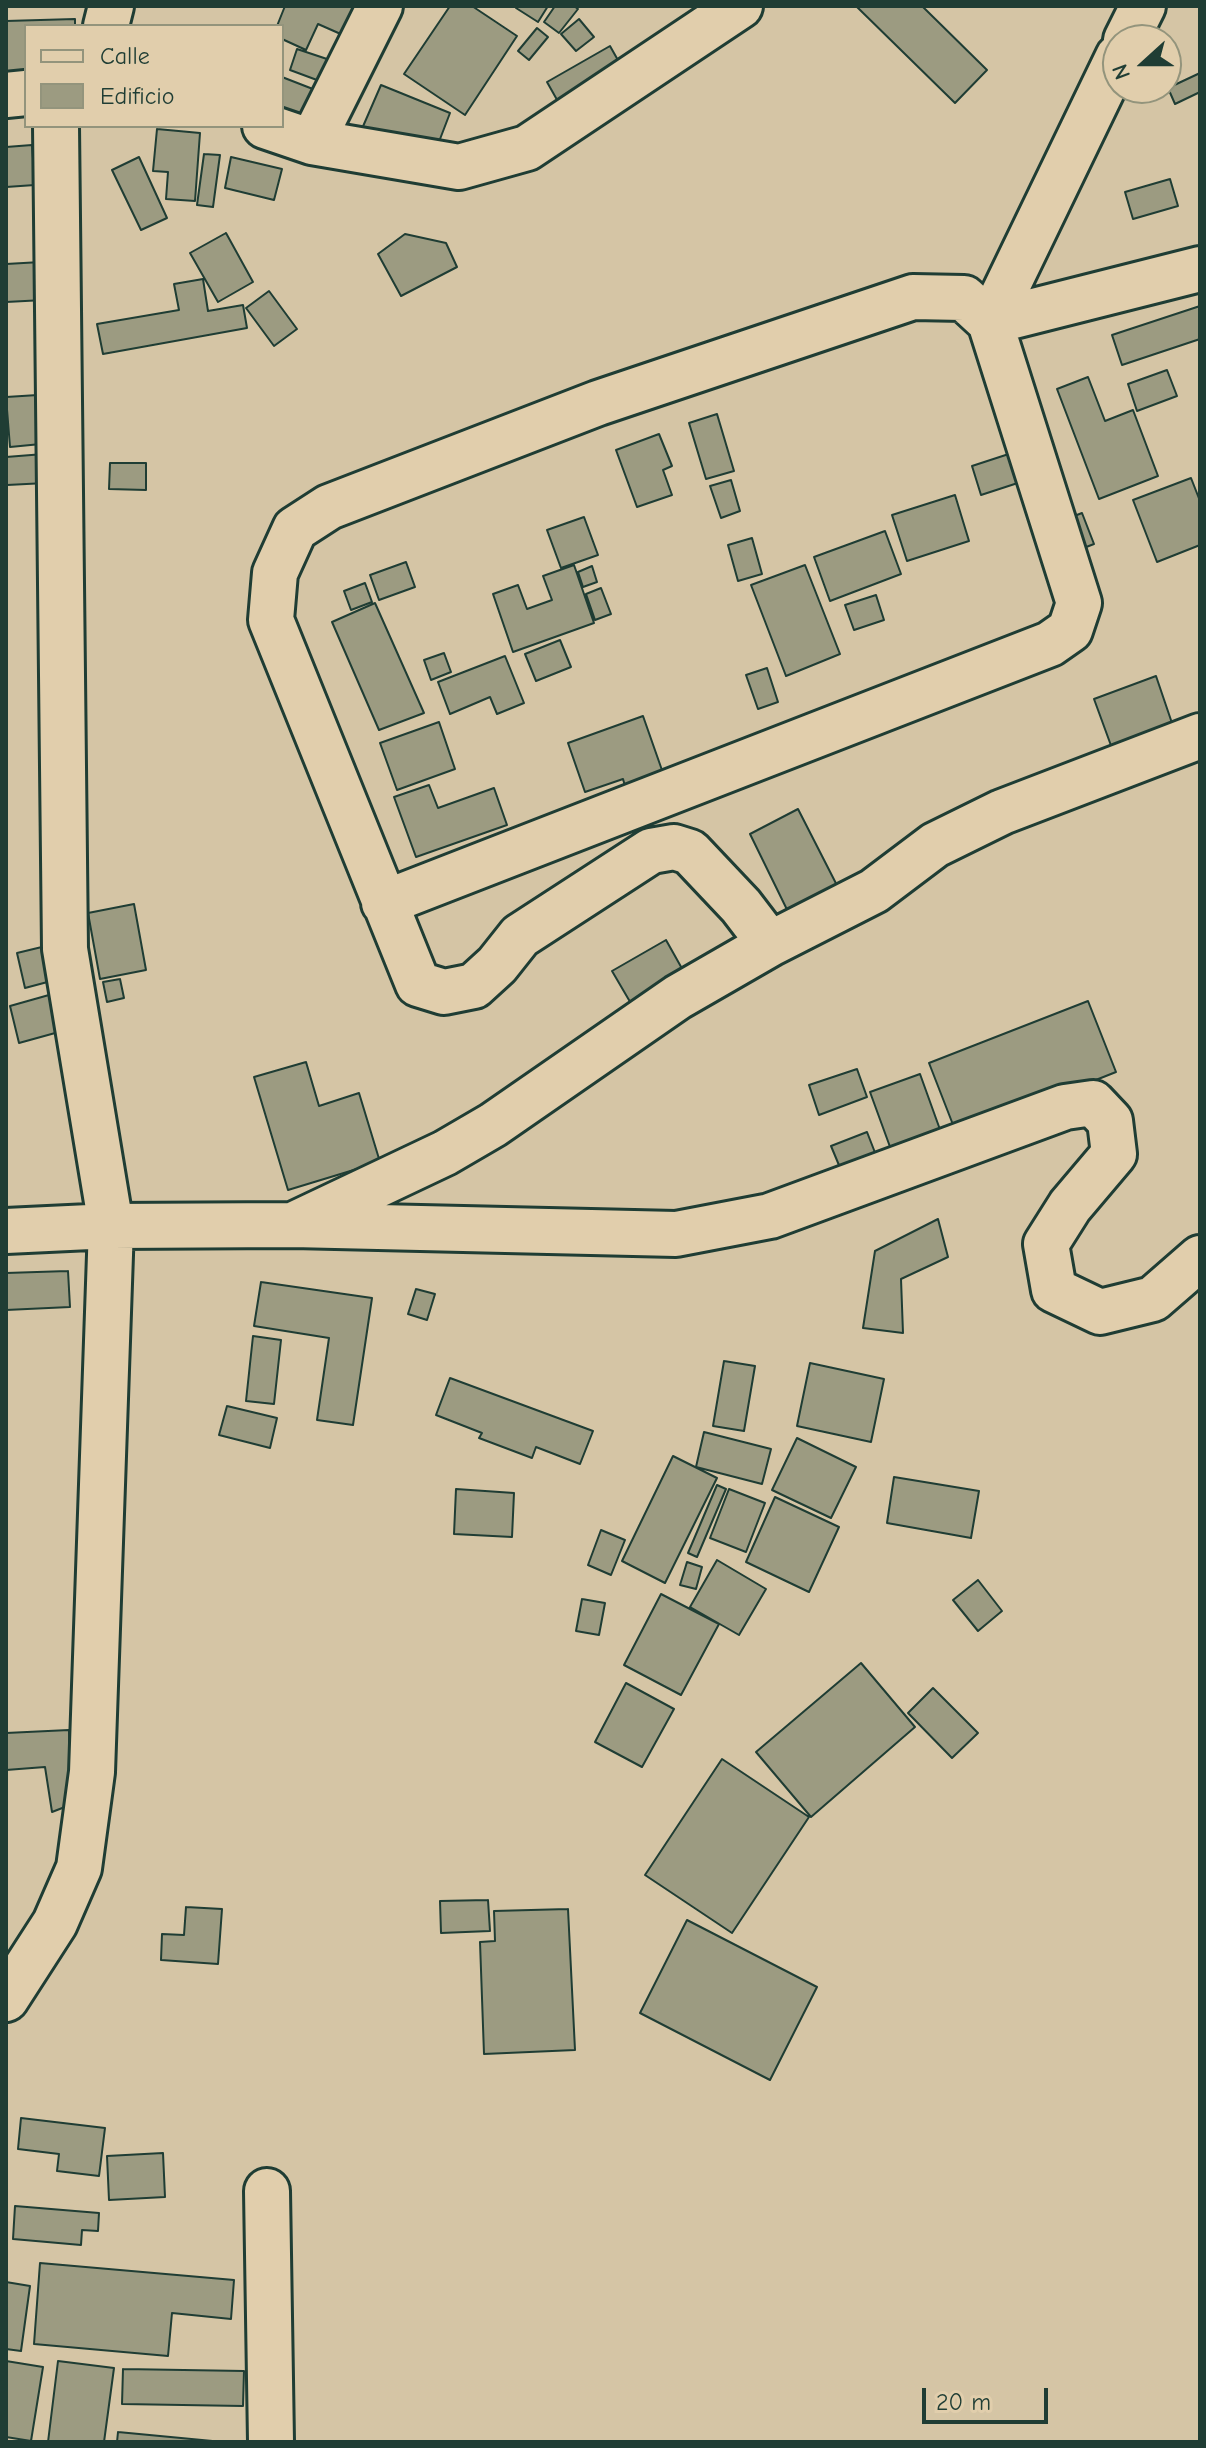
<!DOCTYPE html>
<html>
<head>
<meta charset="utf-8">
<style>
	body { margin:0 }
	#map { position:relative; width:1206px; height:2448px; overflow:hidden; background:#d5c5a5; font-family:"Comic Neue",sans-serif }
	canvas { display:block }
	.frame { position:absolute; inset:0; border:8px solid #1f3d34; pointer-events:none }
	.legend { position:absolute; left:24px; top:24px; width:260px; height:104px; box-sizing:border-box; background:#e1ceac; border:2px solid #93947c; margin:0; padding:10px 14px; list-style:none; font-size:24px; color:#1f3d34 }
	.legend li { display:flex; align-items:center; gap:16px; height:40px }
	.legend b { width:40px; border:2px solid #93947c }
	.north { position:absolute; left:1102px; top:24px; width:80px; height:80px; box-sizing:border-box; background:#e1ceac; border:2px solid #93947c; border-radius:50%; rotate:249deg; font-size:22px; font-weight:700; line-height:32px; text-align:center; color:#1f3d34 }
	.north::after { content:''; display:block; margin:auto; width:28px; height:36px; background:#1f3d34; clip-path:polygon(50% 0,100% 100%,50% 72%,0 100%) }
	.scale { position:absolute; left:922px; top:2388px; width:126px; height:36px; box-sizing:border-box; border:4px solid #1f3d34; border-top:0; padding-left:10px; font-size:24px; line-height:28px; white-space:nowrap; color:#1f3d34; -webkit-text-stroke:6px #e1ceac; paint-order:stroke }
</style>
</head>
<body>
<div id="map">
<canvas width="1206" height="2448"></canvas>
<div class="frame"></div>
<ul class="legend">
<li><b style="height:10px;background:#e1ceac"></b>Calle</li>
<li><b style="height:22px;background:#9c9b81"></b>Edificio</li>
</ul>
<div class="north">N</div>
<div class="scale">20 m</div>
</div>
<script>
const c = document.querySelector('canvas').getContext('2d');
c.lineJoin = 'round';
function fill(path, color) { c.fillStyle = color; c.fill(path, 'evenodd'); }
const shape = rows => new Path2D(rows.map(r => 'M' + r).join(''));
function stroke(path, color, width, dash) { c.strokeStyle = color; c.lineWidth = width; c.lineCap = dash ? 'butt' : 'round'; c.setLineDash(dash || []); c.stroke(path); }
const building = shape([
	[285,6,354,6,365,11,352,39,318,24,306,50,282,39,282,26,277,26,285,6],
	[450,6,472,6,517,36,465,115,404,74,450,6],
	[517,6,548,6,538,22,516,8,517,6],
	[555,6,574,6,578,9,559,33,544,22,555,6],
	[856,6,922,6,987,70,955,103,856,6],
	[75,19,75,26,26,26,26,72,6,73,6,21,75,19],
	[579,19,594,37,576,51,561,34,579,19],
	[537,28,548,37,529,60,518,51,537,28],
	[610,46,628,78,565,114,547,82,610,46],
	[297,49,333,61,325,83,290,70,297,49],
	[1200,73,1200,92,1175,104,1168,88,1200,73],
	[282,77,318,91,308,118,282,108,282,77],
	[381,85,450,113,432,160,361,131,381,85],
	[157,129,200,133,195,201,166,199,168,172,153,171,157,129],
	[32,145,35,185,6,187,6,147,32,145],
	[204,154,220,155,213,207,197,205,204,154],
	[139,157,167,218,141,230,112,170,139,157],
	[231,157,282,169,274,200,225,188,231,157],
	[1170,179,1178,206,1133,219,1125,192,1170,179],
	[226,233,253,282,218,302,190,253,226,233],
	[405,234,446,243,457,267,401,296,378,254,405,234],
	[41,262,44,300,6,302,6,264,41,262],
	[203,279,208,311,243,305,247,328,103,354,97,324,179,310,174,284,203,279],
	[269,291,297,329,274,346,246,308,269,291],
	[1200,306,1200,339,1122,365,1112,335,1200,306],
	[1167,370,1177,396,1137,411,1128,384,1167,370],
	[1088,377,1105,421,1133,410,1158,476,1099,499,1057,389,1088,377],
	[38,395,41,444,10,447,6,397,38,395],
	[717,414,734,471,706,479,689,423,717,414],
	[659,434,672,466,663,470,672,495,637,507,616,450,659,434],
	[1021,450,1030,479,981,495,972,466,1021,450],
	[44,454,46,483,7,485,6,457,44,454],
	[110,463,146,463,146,490,109,489,110,463],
	[1191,478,1200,501,1200,545,1157,562,1133,500,1191,478],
	[731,480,740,511,721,518,710,486,731,480],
	[955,495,969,541,907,561,892,515,955,495],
	[1082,513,1094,544,1076,551,1064,520,1082,513],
	[584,517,598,555,561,568,547,530,584,517],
	[885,531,901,574,830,601,814,557,885,531],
	[752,538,762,574,738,581,728,545,752,538],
	[406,562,415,587,379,600,370,575,406,562],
	[574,565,594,623,513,652,493,594,518,585,527,609,552,600,543,576,574,565],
	[805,565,840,654,786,676,751,585,805,565],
	[592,566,597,582,583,587,578,572,592,566],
	[365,583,372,602,351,610,344,591,365,583],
	[601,588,611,614,595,620,586,594,601,588],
	[876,595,884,620,854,630,845,605,876,595],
	[375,603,424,713,379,730,332,622,375,603],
	[560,640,571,667,536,681,525,654,560,640],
	[444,653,451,672,431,680,424,660,444,653],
	[505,656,524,703,497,714,490,697,450,714,438,682,505,656],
	[767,668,778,702,758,709,746,675,767,668],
	[1156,676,1174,729,1113,751,1094,699,1156,676],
	[643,716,663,773,625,786,623,779,585,792,568,743,643,716],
	[439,722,455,769,397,790,380,743,439,722],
	[429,785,438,808,494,788,507,825,416,857,394,797,429,785],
	[798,809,846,903,796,928,750,834,798,809],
	[134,904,146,970,100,979,88,913,134,904],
	[666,940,689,981,636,1012,612,971,666,940],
	[46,946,55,980,25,988,17,953,46,946],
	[120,979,124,998,107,1002,103,982,120,979],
	[56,993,66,1030,19,1043,10,1006,56,993],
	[1088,1001,1116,1072,957,1135,929,1063,1088,1001],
	[306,1062,319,1106,359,1093,380,1162,288,1190,254,1077,306,1062],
	[857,1069,867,1097,819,1115,809,1085,857,1069],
	[920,1074,947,1149,897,1166,870,1092,920,1074],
	[867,1132,881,1168,846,1182,831,1146,867,1132],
	[938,1219,948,1257,901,1279,903,1333,863,1328,875,1251,938,1219],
	[68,1271,70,1307,6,1310,6,1273,68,1271],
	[261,1282,372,1298,353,1425,317,1420,329,1338,254,1326,261,1282],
	[416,1289,435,1294,427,1320,408,1314,416,1289],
	[253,1336,281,1340,274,1404,246,1401,253,1336],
	[724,1361,755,1366,744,1431,713,1426,724,1361],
	[810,1363,884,1379,871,1442,797,1426,810,1363],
	[450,1378,593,1431,580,1464,536,1447,532,1458,479,1438,482,1433,436,1415,450,1378],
	[227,1406,277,1418,270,1448,219,1435,227,1406],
	[704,1432,771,1449,762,1484,696,1467,704,1432],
	[797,1438,856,1467,831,1518,772,1490,797,1438],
	[673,1456,717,1478,665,1583,622,1561,673,1456],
	[894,1477,979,1491,971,1538,887,1523,894,1477],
	[717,1485,726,1489,697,1557,688,1553,717,1485],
	[456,1489,514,1493,512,1537,454,1534,456,1489],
	[729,1489,765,1503,746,1552,710,1538,729,1489],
	[775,1497,839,1527,809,1592,746,1562,775,1497],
	[601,1530,625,1540,611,1575,588,1565,601,1530],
	[717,1560,766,1589,739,1635,690,1607,717,1560],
	[687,1562,702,1567,696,1589,680,1585,687,1562],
	[978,1580,1002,1611,978,1631,953,1600,978,1580],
	[661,1594,719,1624,681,1695,624,1665,661,1594],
	[582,1599,605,1603,599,1635,576,1631,582,1599],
	[861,1663,915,1727,811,1817,756,1752,861,1663],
	[626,1683,674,1709,642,1767,595,1742,626,1683],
	[933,1688,978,1733,952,1758,908,1713,933,1688],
	[69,1730,70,1805,52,1812,45,1767,6,1770,6,1733,69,1730],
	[722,1759,809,1817,732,1933,645,1875,722,1759],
	[488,1900,490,1931,441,1933,440,1901,488,1900],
	[186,1907,222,1909,218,1964,161,1960,162,1934,184,1935,186,1907],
	[568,1909,575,2050,484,2054,480,1942,495,1941,494,1911,568,1909],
	[687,1920,817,1987,770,2080,640,2013,687,1920],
	[21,2118,105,2128,99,2176,57,2171,59,2154,18,2149,21,2118],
	[163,2153,165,2197,109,2200,107,2156,163,2153],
	[15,2206,99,2213,98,2231,82,2230,81,2245,13,2239,15,2206],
	[40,2263,234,2280,231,2319,172,2313,168,2356,34,2344,40,2263],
	[6,2282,30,2286,21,2351,6,2349,6,2282],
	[6,2361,43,2367,31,2441,6,2437,6,2361],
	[58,2361,114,2368,104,2442,48,2442,58,2361],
	[123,2369,244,2371,243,2406,122,2404,123,2369],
	[118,2432,223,2442,117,2442,118,2432]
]);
const minor = shape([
	[106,26,111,6],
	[1126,40,1143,6],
	[6,95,26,93],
	[265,126,312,142,459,167,527,148,740,6],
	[312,142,380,6],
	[384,903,1050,644,1070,630,1079,603,990,322,1118,57],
	[770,944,874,891,935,845,1002,812,1200,736],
	[293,1225,445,1153,493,1125,678,997,770,944,741,906,690,852,674,847,651,851,520,936,497,965,474,986,444,992,418,984,271,620,275,573,295,529,329,507,598,403,913,297,964,298,990,322,1200,269],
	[6,1231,111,1226,293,1225,676,1234,770,1216,1065,1107,1093,1103,1110,1121,1114,1154,1070,1206,1046,1244,1054,1290,1100,1312,1153,1299,1200,1258],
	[6,1999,55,1923,79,1868,92,1772,111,1226,65,949,56,126],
	[267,2191,271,2442]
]);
fill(building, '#9c9b81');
stroke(building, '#1f3d34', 2);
stroke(minor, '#1f3d34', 50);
stroke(minor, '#e1ceac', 44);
</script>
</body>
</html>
